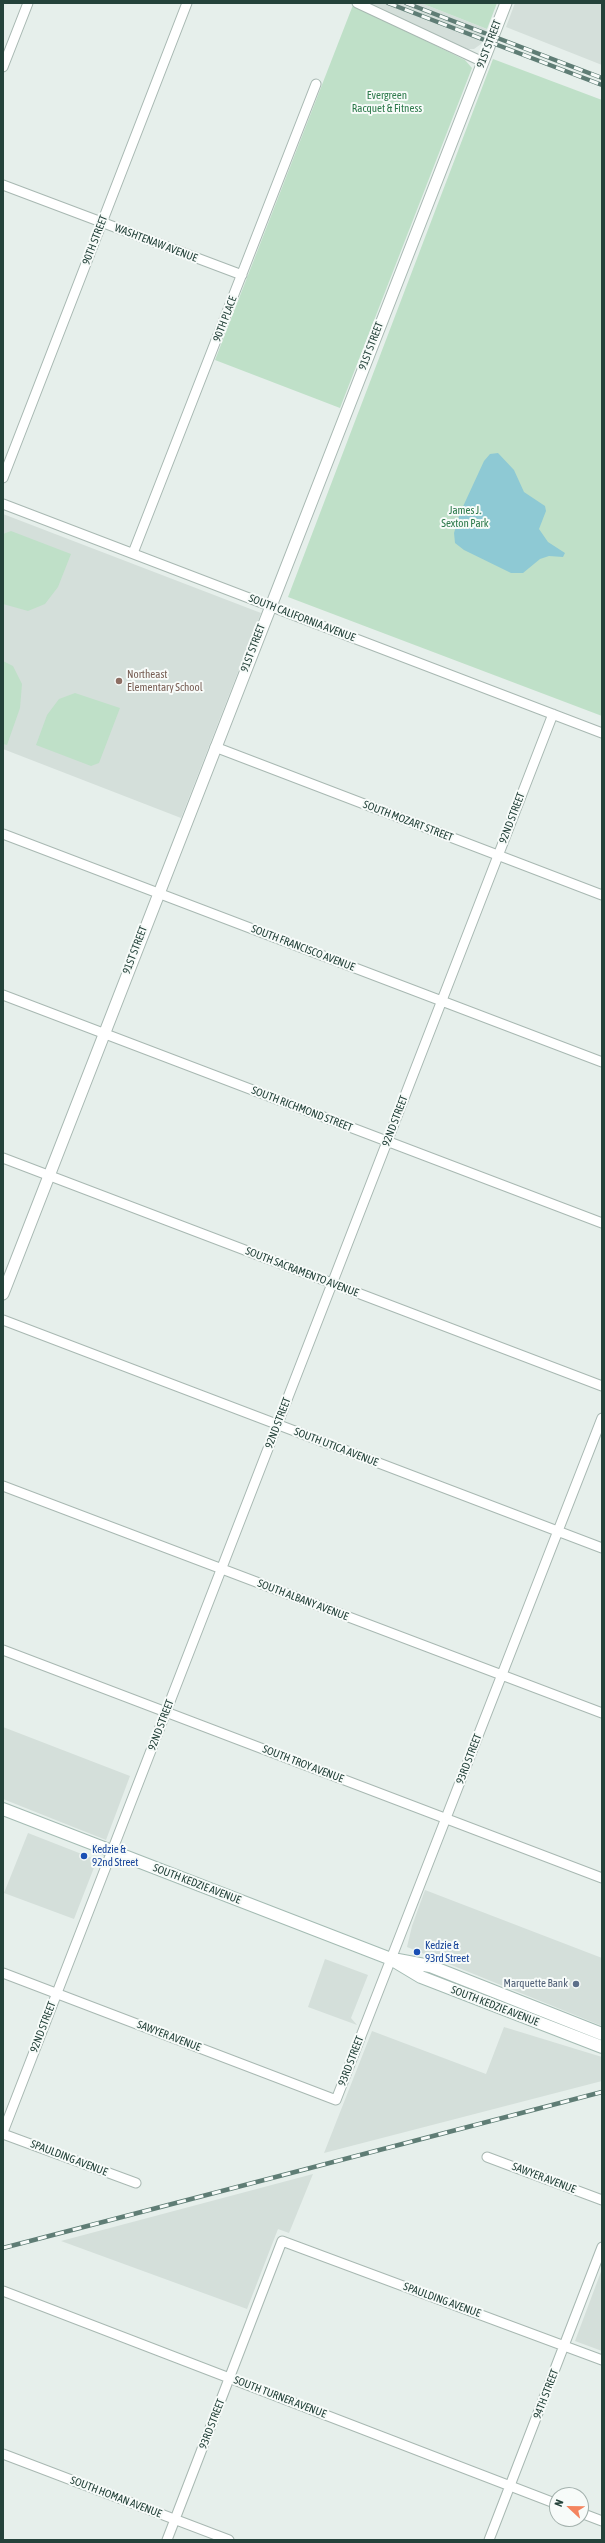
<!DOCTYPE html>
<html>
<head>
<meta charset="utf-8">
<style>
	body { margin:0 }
	#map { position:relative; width:605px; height:2543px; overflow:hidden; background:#e6efeb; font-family:"Asap Condensed",sans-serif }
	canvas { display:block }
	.frame { position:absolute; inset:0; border:4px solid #24423a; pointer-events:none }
	.north { position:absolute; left:549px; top:2487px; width:40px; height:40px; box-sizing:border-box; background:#f7fbf9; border:1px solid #a3b1ad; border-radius:50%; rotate:292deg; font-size:11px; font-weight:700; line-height:16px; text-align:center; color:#24423a }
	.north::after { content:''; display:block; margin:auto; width:14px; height:18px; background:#f4845f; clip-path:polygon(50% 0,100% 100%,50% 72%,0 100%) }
</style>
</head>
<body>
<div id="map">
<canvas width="605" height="2543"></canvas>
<div class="frame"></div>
<div class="north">N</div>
</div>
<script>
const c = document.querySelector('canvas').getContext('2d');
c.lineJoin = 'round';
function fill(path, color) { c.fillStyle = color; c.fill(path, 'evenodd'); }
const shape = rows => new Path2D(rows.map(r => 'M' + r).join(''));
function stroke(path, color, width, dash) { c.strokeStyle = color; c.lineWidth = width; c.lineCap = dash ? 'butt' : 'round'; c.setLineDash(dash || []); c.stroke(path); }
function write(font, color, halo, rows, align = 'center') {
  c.font = font + ' "Asap Condensed",sans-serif'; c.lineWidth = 4; c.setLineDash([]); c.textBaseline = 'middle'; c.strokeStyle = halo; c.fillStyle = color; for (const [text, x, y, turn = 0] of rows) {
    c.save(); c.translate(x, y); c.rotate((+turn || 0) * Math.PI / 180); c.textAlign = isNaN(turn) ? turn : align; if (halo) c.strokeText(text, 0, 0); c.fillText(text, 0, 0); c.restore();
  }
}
const built = shape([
	[367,3,421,3,487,29,481,44,474,49,467,49],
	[515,3,602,3,602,65,506,27],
	[3,514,261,613,181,818,3,749],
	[3,1727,130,1776,106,1840,3,1799],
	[28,1833,97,1860,74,1919,4,1893],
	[425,1890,602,1958,602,2026,407,1947,412,1926],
	[325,1959,368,1975,351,2018,357,2025,308,2007],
	[504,2027,602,2057,602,2081,324,2153,372,2031,486,2074],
	[313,2174,289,2233,278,2229,247,2309,61,2241],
	[602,2269,602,2351,575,2341]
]);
const green = shape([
	[421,3,497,3,487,29],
	[353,5,465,60,472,68,340,408,215,360],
	[493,59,602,100,602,716,288,597],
	[11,531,71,554,58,587,45,604,28,611,3,604,3,534],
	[3,661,13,666,22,684,20,708,7,745,3,744],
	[75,693,120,708,99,763,91,766,36,745,47,715,59,699]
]);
const water = shape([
	[498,453,514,470,524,492,545,506,546,511,539,529,548,542,565,553,563,557,549,556,540,559,523,573,511,573,464,550,455,543,454,533,460,513,484,461,490,454]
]);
const minor = shape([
	[357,3,483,62],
	[3,67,28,3],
	[3,185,242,275],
	[3,478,187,3],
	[3,504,602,733],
	[133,553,316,84],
	[215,747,602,895],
	[3,834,602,1062],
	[3,995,602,1223],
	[3,1158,602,1386],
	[3,1320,602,1548],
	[3,1486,602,1713],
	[3,1650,602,1878],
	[3,1973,336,2100,602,1418],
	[3,2132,553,714],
	[3,2134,136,2183],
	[487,2157,602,2200],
	[3,2291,557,2504],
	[3,2454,229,2540],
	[581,2513,602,2521],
	[167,2540,282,2241,602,2360],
	[489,2540,602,2247]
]);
const tertiary = shape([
	[3,1294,506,3]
]);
const secondary = shape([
	[3,1809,391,1959,421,1977,602,2047],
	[398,1960,430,1966,602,2034]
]);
const rail = shape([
	[388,3,602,85],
	[406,3,602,78],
	[3,2248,602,2092]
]);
const markers = [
	[119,681,4,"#8d6e63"],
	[84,1856,4,"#1a4fb4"],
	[417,1952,4,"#1a4fb4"],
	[576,1984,4,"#5c6f8a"]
];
const streetNames = [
	["91ST STREET",489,44,-69],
	["90TH STREET",95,240,-69],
	["WASHTENAW AVENUE",156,243,21],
	["90TH PLACE",225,319,-69],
	["91ST STREET",371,346,-69],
	["SOUTH CALIFORNIA AVENUE",302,618,21],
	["91ST STREET",253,648,-69],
	["92ND STREET",512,818,-69],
	["SOUTH MOZART STREET",408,821,21],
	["SOUTH FRANCISCO AVENUE",303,948,21],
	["91ST STREET",135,950,-69],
	["SOUTH RICHMOND STREET",302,1109,21],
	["92ND STREET",395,1121,-69],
	["SOUTH SACRAMENTO AVENUE",302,1272,21],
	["92ND STREET",278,1423,-69],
	["SOUTH UTICA AVENUE",336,1447,21],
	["SOUTH ALBANY AVENUE",303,1600,21],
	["92ND STREET",161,1725,-69],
	["93RD STREET",469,1759,-69],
	["SOUTH TROY AVENUE",303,1764,21],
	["SOUTH KEDZIE AVENUE",197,1884,21],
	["SOUTH KEDZIE AVENUE",495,2006,21],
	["92ND STREET",43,2027,-69],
	["SAWYER AVENUE",169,2036,21],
	["93RD STREET",351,2061,-69],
	["SPAULDING AVENUE",69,2158,21],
	["SAWYER AVENUE",544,2178,21],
	["SPAULDING AVENUE",442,2300,20],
	["94TH STREET",546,2394,-69],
	["SOUTH TURNER AVENUE",280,2397,21],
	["93RD STREET",212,2424,-69],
	["SOUTH HOMAN AVENUE",116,2497,21]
];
const parkNames = [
	["Evergreen",387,96],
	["Racquet & Fitness",387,109],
	["James J.",465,511],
	["Sexton Park",465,524]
];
const educationNames = [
	["Northeast",127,675],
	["Elementary School",127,688]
];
const transitNames = [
	["Kedzie &",92,1850],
	["92nd Street",92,1863],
	["Kedzie &",425,1946],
	["93rd Street",425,1959]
];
const serviceNames = [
	["Marquette Bank",568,1984]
];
fill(built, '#d4dfda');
fill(green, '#bfe0c8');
fill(water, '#8ec9d4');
stroke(minor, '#a8b8b2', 11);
stroke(tertiary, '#a8b8b2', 13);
stroke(secondary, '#a4bbb3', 14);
stroke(minor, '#fff', 9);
stroke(tertiary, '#fff', 11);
stroke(secondary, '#fff', 12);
stroke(rail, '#5f7d75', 4.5);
stroke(rail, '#f7fbf9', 3, [9]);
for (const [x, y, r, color] of markers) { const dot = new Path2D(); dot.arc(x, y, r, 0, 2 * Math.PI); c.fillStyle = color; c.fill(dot); stroke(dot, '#f7fbf9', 1.5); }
write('11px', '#24423a', '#f7fbf9', streetNames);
write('11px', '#2d7a4b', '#f7fbf9', parkNames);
write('11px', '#785e54', '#f7fbf9', educationNames, 'left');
write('11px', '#164399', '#f7fbf9', transitNames, 'left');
write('11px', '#4e5e75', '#f7fbf9', serviceNames, 'right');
</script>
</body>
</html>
